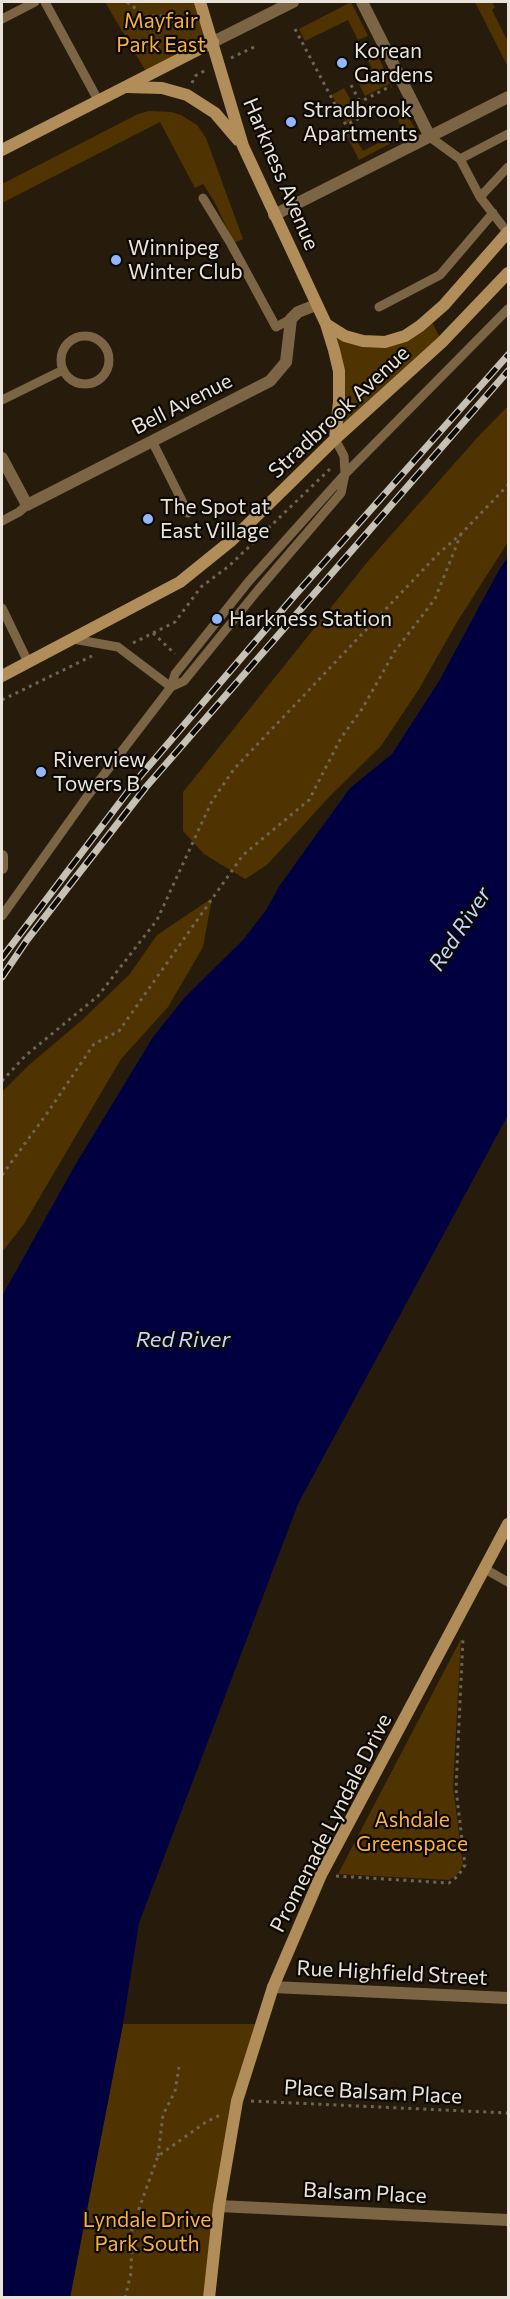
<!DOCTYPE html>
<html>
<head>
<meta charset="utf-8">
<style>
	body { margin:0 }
	#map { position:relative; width:510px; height:2299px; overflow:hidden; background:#271c0c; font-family:Commissioner,sans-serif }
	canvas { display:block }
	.frame { position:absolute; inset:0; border:3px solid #eae3d9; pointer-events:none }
</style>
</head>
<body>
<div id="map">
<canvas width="510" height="2299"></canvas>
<div class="frame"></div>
</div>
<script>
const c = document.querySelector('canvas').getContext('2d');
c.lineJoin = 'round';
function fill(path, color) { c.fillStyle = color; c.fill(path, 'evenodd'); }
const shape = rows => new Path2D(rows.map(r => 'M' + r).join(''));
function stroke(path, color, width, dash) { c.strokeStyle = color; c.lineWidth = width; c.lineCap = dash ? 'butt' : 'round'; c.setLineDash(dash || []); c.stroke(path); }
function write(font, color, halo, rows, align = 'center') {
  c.font = font + ' Commissioner,sans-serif'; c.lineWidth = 4.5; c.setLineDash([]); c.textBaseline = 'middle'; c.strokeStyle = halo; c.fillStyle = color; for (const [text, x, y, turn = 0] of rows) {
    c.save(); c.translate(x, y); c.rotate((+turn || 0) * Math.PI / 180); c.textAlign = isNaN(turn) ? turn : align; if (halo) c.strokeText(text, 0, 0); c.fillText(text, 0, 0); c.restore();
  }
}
const green = shape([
	[105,2,200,2,213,42,148,75],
	[351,2,368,36,358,40,348,20,305,41,299,29],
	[475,2,492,2,495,7,492,10,508,42,508,67],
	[376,52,391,83,365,96,358,82,368,77,366,71,372,68,366,57],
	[344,88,360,116,347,123,332,95],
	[149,111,171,112,181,115,197,125,206,138,243,239,234,243,214,201,203,184,195,188,160,122,2,203,2,184,138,114],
	[401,117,409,118,416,130,359,160,344,130,348,127,363,151,403,130,398,121],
	[430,318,442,342,335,439,335,331,378,342],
	[508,406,508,542,457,622,419,689,381,746,330,796,267,865,245,879,204,854,183,831,183,792,369,560,477,438],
	[212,898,203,947,168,1007,121,1059,24,1224,2,1252,2,1092,29,1065,81,1021,129,975,157,935],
	[461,1639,453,1787,463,1865,457,1875,449,1880,338,1874],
	[123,2024,261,2024,232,2109,205,2297,70,2298]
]);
const water = shape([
	[508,557,508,1115,298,1504,139,1923,123,2024,70,2297,2,2297,2,1296,74,1167,153,1037,185,997,243,940,266,910,280,885,350,788,392,754,439,681,499,570]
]);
const path = shape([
	[127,2,146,16,177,16],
	[295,29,346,125,362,117,356,104,391,86],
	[231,58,254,47],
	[192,83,195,76,206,70],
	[351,85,360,102],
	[153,633,175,654],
	[133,643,175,622,201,587,229,566,332,467],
	[2,700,92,656],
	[2,1081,25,1056,98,996,157,920,212,801,234,769,438,554,461,534,508,485],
	[2,1175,48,1112,94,1044,119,1031,243,855,309,800,341,738,362,709,395,651,435,599,461,534],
	[336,1876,449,1883,458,1876,465,1865,456,1789,463,1638],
	[251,2101,508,2113],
	[158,2156,163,2115,175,2091,179,2067],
	[125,2298,131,2273,132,2228,158,2156,206,2122,220,2115]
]);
const lane = shape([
	[45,2,98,100],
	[2,19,35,2],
	[430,137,460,159],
	[480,197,508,167],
	[203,198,231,244,276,327,291,319],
	[508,233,480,197,460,159,508,134],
	[379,307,440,275,493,213],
	'61 360a24 24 0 1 1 48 0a24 24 0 1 1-48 0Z',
	[2,400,63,370],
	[152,441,188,513],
	[2,521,19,512,27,505],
	[2,608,28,662],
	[73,639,118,647,171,687],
	[171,687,184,681,258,590,341,493,345,474,344,456,335,439],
	[2,916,86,798,171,687,175,674,249,581,345,474,508,309],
	[485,1569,508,1582]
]);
const street = shape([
	[362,2,430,137],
	[213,42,293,2],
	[274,215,508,97],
	[2,458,27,505,270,381,286,362,291,319,298,312,316,305],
	[2,856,2,868],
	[273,1987,508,1998],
	[219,2206,508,2220]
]);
const secondary = shape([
	[200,2,243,146,326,324,334,350,339,371,339,402,335,439],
	[127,87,162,88,187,95,215,113,238,140],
	[2,150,213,42],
	[326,324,345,336,363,341,385,342,405,336,420,326,444,305,508,232],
	[2,676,180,582,232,540,335,439,442,342,508,273],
	[209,2298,219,2206,237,2101,273,1987,321,1875,508,1524]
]);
const rail = shape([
	[2,958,136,781,296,594,508,355],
	[2,977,27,940,146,787,508,371]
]);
const markers = [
	[342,63,6,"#93b7fd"],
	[291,122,6,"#93b7fd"],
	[116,260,6,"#93b7fd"],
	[148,519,6,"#93b7fd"],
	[217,619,6,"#93b7fd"],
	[41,772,6,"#93b7fd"]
];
const parkNames = [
	["Mayfair",161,21],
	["Park East",161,45],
	["Ashdale",412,1820],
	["Greenspace",412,1844],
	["Lyndale Drive",147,2220],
	["Park South",147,2244]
];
const poiNames = [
	["Korean",354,51],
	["Gardens",354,75],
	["Stradbrook",303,110],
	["Apartments",303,134],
	["Winnipeg",128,248],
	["Winter Club",128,272],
	["The Spot at",160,507],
	["East Village",160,531],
	["Harkness Station",229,619],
	["Riverview",53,760],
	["Towers B",53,784]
];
const streetNames = [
	["Harkness Avenue",281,174,67],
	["Bell Avenue",182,404,-27],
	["Stradbrook Avenue",339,412,-43],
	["Promenade Lyndale Drive",331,1823,-63],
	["Rue Highfield Street",392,1973,3],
	["Place Balsam Place",373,2092,3],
	["Balsam Place",365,2193,3]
];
const waterNames = [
	["Red River",460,929,-57],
	["Red River",183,1340]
];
fill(green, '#4f3300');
fill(water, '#000041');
stroke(path, '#6d6456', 3, [3, 4.5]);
stroke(lane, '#7b6545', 9);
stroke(street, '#7b6545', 12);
stroke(secondary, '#b18d59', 12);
stroke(rail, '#c7c0b5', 7);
stroke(rail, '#0c0803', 4.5, [14]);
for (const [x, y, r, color] of markers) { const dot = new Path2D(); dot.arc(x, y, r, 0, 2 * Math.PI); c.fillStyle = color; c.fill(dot); stroke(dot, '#0c0803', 2); }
write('21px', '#f9b13d', '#0c0803', parkNames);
write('21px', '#eae3d9', '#0c0803', poiNames, 'left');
write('21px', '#eae3d9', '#0c0803', streetNames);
write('italic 22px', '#c1d6fe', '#0c0803', waterNames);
</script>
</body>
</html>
